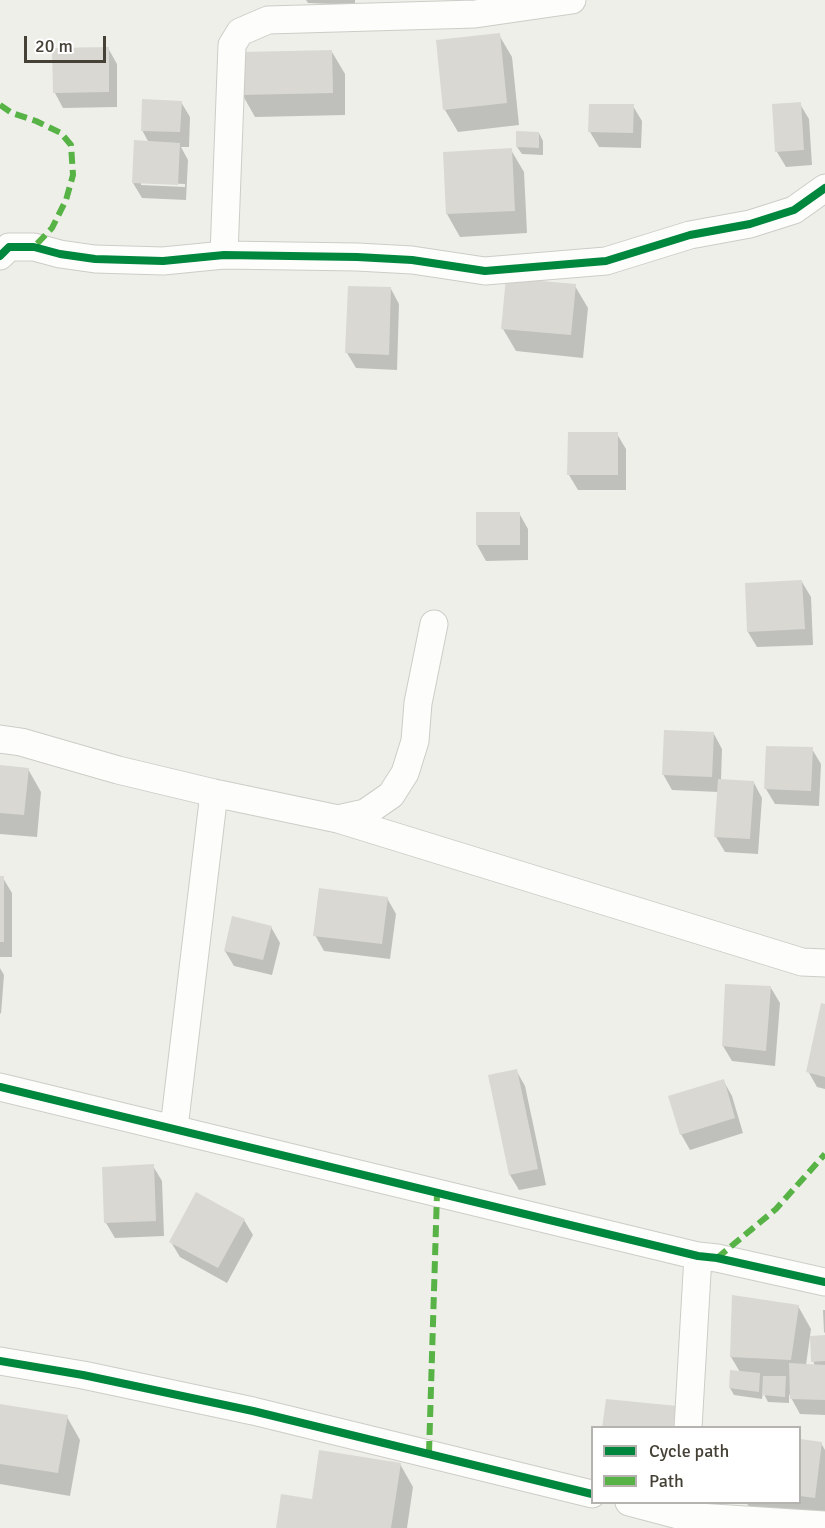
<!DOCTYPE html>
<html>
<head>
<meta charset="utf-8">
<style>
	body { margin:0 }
	#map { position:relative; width:825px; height:1528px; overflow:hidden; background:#efefea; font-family:Signika,sans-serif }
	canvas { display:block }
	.legend { position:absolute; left:591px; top:1426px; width:210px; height:78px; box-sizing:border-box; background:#fff; border:2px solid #b5b3af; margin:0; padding:8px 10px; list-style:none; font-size:18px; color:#454136 }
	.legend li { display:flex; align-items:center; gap:12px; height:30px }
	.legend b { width:30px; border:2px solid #b5b3af }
	.scale { position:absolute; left:24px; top:36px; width:82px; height:27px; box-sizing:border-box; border:3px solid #454136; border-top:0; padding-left:8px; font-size:18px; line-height:21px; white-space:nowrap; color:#454136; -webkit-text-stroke:4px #fff; paint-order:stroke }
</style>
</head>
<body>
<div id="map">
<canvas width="825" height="1528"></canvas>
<ul class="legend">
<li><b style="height:8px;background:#00873e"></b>Cycle path</li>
<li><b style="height:8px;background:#57b346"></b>Path</li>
</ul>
<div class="scale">20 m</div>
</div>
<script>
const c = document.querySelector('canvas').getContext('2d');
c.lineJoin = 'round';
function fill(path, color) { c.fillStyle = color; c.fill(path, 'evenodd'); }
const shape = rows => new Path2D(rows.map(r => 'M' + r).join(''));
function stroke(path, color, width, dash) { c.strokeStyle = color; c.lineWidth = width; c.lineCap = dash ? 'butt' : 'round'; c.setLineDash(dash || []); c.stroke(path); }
const shadow = shape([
	[306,0,355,0,355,5,308,3],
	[499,35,512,57,519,125,458,132,445,110],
	[108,48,117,64,117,107,63,108,55,93],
	[332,52,345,74,345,115,255,117,242,94],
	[181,102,190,117,189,147,181,147,188,160,186,200,142,198,133,183,149,143,142,130],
	[141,182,185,184,185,187,141,185],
	[800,104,809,119,812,165,786,167,777,152],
	[591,105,633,106,642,121,641,148,599,147,590,132],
	[518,133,539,133,543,141,543,155,522,154,517,147],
	[511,150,524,172,527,233,460,237,447,214,444,153],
	[575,286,588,308,583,358,516,351,503,329],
	[391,289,399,304,397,370,356,368,347,353],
	[617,434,626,449,626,490,578,490,569,475],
	[519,513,528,529,528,560,486,561,477,545,477,514],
	[802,582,811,597,813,645,757,647,748,632],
	[714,734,722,749,721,780,754,783,762,798,758,854,725,852,716,837,719,792,672,790,663,774],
	[812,749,821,764,819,806,775,804,766,789],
	[0,766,28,769,41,792,37,837,0,834],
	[0,878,3,878,12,893,12,957,0,957],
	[387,898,396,914,390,959,324,951,315,935],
	[271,927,280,943,272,975,234,966,225,951],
	[0,968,4,975,1,1014,0,1013],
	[771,988,780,1003,775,1066,732,1061,723,1046],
	[825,1006,825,1089,817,1087,808,1071],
	[516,1070,525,1086,546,1185,519,1190,510,1175,489,1076],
	[723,1080,732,1096,743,1133,690,1150,681,1134],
	[153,1166,162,1181,164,1236,115,1238,106,1223,103,1169],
	[244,1220,253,1235,227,1283,180,1257,171,1242],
	[798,1306,811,1329,806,1365,815,1366,813,1361,825,1336,825,1415,800,1414,789,1394,789,1403,768,1402,763,1392,762,1399,734,1395,730,1388,740,1372,731,1357],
	[823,1310,825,1310,825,1333,824,1332],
	[0,1406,67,1417,80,1440,70,1496,0,1484],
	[800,1440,821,1443,825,1450,825,1520,751,1510,746,1502,800,1502],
	[400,1464,413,1487,407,1528,277,1528,313,1501]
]);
const building = shape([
	[500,33,507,103,443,110,436,40],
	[109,47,109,92,53,93,52,48],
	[332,50,333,93,240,95,240,52],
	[142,99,182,101,180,132,141,131],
	[801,102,804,150,775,152,772,104],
	[589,104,634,104,633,133,588,132],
	[516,131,539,132,539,148,516,147],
	[134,140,180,143,178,185,132,183],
	[512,148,515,211,446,214,443,152],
	[506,278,576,284,571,335,501,329],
	[348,286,391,287,389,355,345,353],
	[568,432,618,432,618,475,567,475],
	[476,512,520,512,520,545,476,545],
	[802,580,805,629,747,632,745,583],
	[664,730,714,732,712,777,662,775],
	[766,746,813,747,811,791,764,789],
	[0,765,29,768,24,815,0,813],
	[718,779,754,781,750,839,714,837],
	[0,876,4,876,4,942,0,942],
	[319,888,388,897,382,944,313,936],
	[232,916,272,926,263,960,224,951],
	[725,984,771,986,766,1051,722,1046],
	[821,1003,825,1004,825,1077,806,1072],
	[517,1069,538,1169,509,1175,488,1075],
	[724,1079,735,1118,680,1135,668,1096],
	[154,1164,156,1221,104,1223,102,1167],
	[196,1192,245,1219,218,1268,169,1242],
	[732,1295,799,1305,791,1360,730,1357],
	[825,1335,825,1361,811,1362,810,1336],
	[789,1363,825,1365,825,1400,790,1399],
	[730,1370,760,1373,759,1392,729,1388],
	[763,1376,786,1376,785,1397,762,1395],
	[606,1399,677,1406,674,1428,602,1428],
	[0,1404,68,1415,58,1473,0,1464],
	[800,1439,822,1442,815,1498,800,1496],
	[319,1450,401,1463,391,1528,276,1528,281,1494,312,1499]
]);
const minor = shape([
	[224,255,232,45,240,32,268,20,475,14,572,0],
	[0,256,9,247,34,247,60,254,95,259,163,261,224,255,357,257,412,260,485,271,606,261,690,235,750,224,794,210,825,188],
	[0,739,21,742,118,770,214,793,338,819,365,813,391,795,405,773,415,741,418,703,434,624],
	[338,819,802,962,825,963],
	[0,1087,698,1256,717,1258,825,1282],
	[174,1128,214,793],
	[0,1361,83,1375,253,1411,592,1494],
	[688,1428,698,1256],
	[629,1502,682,1516,825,1525]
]);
const quiet = shape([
	[0,105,12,113,36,121,61,133,71,145,73,175,66,200,52,228,34,247],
	[717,1258,776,1209,825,1154],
	[429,1453,437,1193]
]);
const cycleway = shape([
	[0,256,9,247,34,247,60,254,95,259,163,261,224,255,357,257,412,260,485,271,606,261,690,235,750,224,794,210,825,188],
	[0,1087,698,1256,717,1258,825,1282],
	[0,1361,83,1375,253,1411,592,1494]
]);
fill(shadow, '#0003');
fill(building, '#d9d8d2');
stroke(minor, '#cdccc7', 29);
stroke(minor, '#fdfdfc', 27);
stroke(quiet, '#57b346', 6, [12, 6]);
stroke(cycleway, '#00873e', 8);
</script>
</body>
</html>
